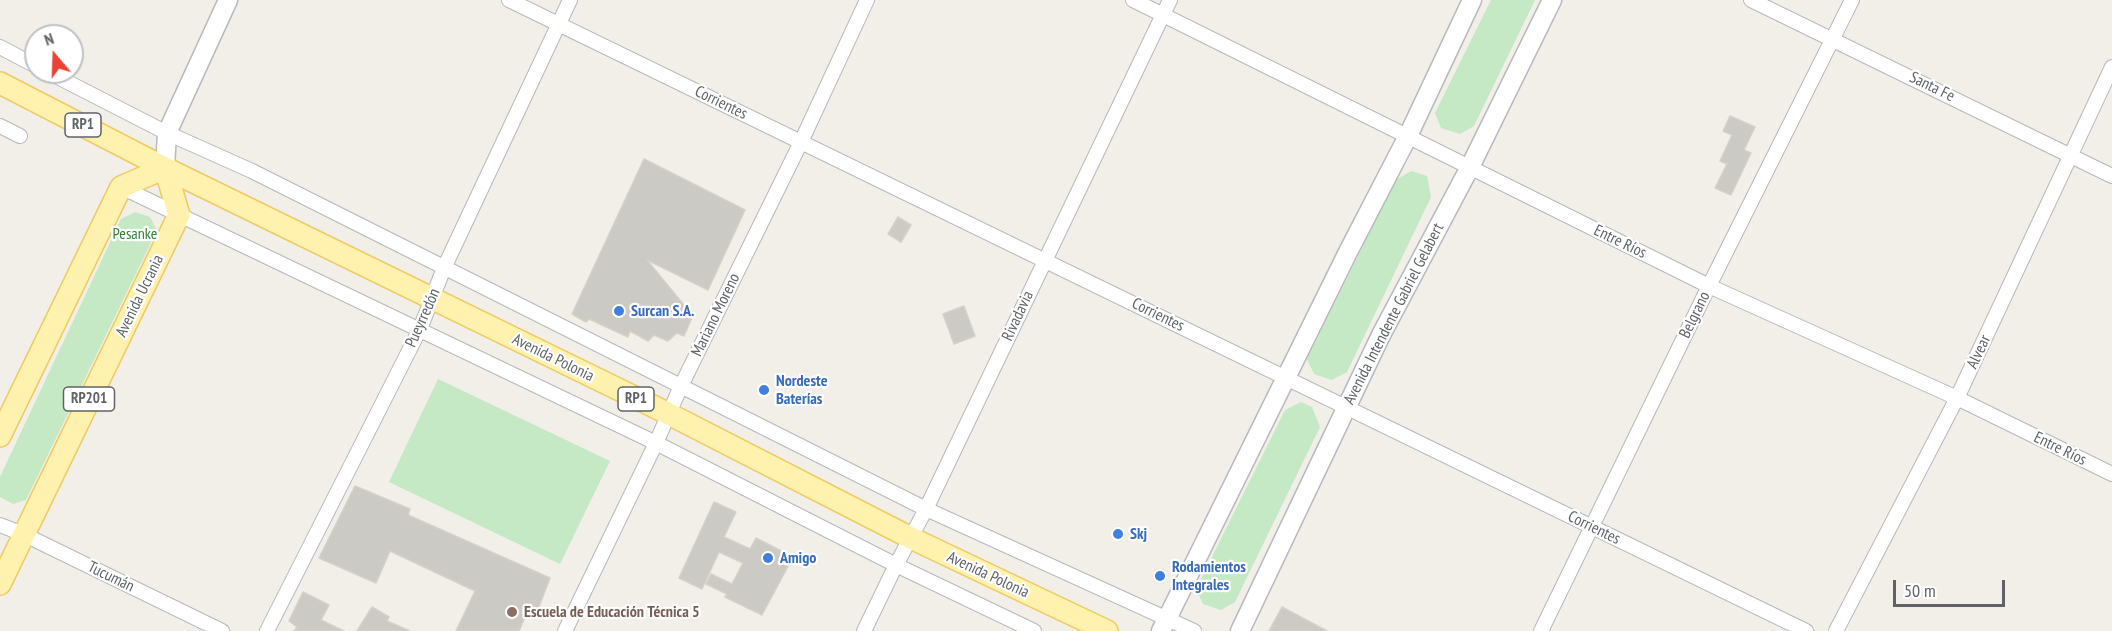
<!DOCTYPE html>
<html>
<head>
<meta charset="utf-8">
<style>
	body { margin:0 }
	#map { position:relative; width:2112px; height:631px; overflow:hidden; background:#f1efe8; font-family:"PT Sans Narrow",sans-serif }
	canvas { display:block }
	.north { position:absolute; left:24px; top:24px; width:60px; height:60px; box-sizing:border-box; background:#fff; border:2px solid #bfc1c3; border-radius:50%; rotate:341deg; font-size:16px; font-weight:700; line-height:24px; text-align:center; color:#5f6368 }
	.north::after { content:''; display:block; margin:auto; width:21px; height:27px; background:#ea4335; clip-path:polygon(50% 0,100% 100%,50% 72%,0 100%) }
	.scale { position:absolute; left:1893px; top:580px; width:112px; height:27px; box-sizing:border-box; border:3px solid #5f6368; border-top:0; padding-left:8px; font-size:18px; line-height:21px; white-space:nowrap; color:#5f6368; -webkit-text-stroke:4px #fff; paint-order:stroke }
</style>
</head>
<body>
<div id="map">
<canvas width="2112" height="631"></canvas>
<div class="north">N</div>
<div class="scale">50 m</div>
</div>
<script>
const c = document.querySelector('canvas').getContext('2d');
c.lineJoin = 'round';
function fill(path, color) { c.fillStyle = color; c.fill(path, 'evenodd'); }
const shape = rows => new Path2D(rows.map(r => 'M' + r).join(''));
function stroke(path, color, width, dash) { c.strokeStyle = color; c.lineWidth = width; c.lineCap = dash ? 'butt' : 'round'; c.setLineDash(dash || []); c.stroke(path); }
function write(font, color, halo, rows, align = 'center') {
  c.font = font + ' "PT Sans Narrow",sans-serif'; c.lineWidth = 4.5; c.setLineDash([]); c.textBaseline = 'middle'; c.strokeStyle = halo; c.fillStyle = color; for (const [text, x, y, turn = 0] of rows) {
    c.save(); c.translate(x, y); c.rotate((+turn || 0) * Math.PI / 180); c.textAlign = isNaN(turn) ? turn : align; if (halo) c.strokeText(text, 0, 0); c.fillText(text, 0, 0); c.restore();
  }
}
const green = shape([
	[1491,0,1535,0,1474,126,1460,134,1441,128,1435,113],
	[1411,171,1427,176,1431,197,1347,372,1332,380,1314,374,1307,359,1396,180],
	[135,212,150,217,157,230,26,500,13,504,0,497,0,477,121,219],
	[438,379,610,461,560,564,389,482],
	[1301,402,1312,407,1320,427,1235,602,1221,610,1203,604,1196,589,1285,410]
]);
const building = shape([
	[1730,116,1755,127,1744,150,1751,153,1731,195,1715,188,1727,164,1720,161,1732,135,1723,131,1730,116],
	[644,159,745,210,708,290,647,260,684,305,694,313,684,336,677,333,668,341,654,335,648,341,630,331,628,337,589,319,586,322,572,314,644,159],
	[898,217,911,225,901,242,888,234,898,217],
	[964,306,975,336,954,344,943,314,964,306],
	[355,486,410,509,408,515,550,578,537,612,528,610,519,631,456,631,475,591,390,551,376,583,319,558,355,486],
	[714,502,736,512,724,537,750,549,756,538,793,557,762,615,725,597,727,594,706,584,711,574,732,584,743,563,719,552,702,589,679,578,714,502],
	[303,592,329,605,321,620,344,631,294,631,297,627,289,621,303,592],
	[372,607,389,617,387,621,410,631,357,631,372,607],
	[1282,607,1327,631,1269,631,1282,607]
]);
const street = shape([
	[509,0,1806,631],
	[1133,0,1709,286,1957,398,2112,474],
	[1751,0,2112,176],
	[0,47,36,66],
	[48,72,167,133,252,171,926,509,1194,631],
	[0,126,20,136],
	[121,187,656,443,896,565,1034,631],
	[0,525,23,534,222,631],
	[267,631,420,329,444,268,570,0],
	[565,631,656,443,681,386,801,142,867,0],
	[864,631,896,565,926,509,1170,0],
	[1541,631,1709,286,1852,0],
	[1836,631,1957,398,2112,67]
]);
const secondary = shape([
	[165,168,167,133,228,0],
	[1161,631,1348,252,1408,136,1472,0],
	[1240,631,1381,335,1470,167,1552,0]
]);
const primary = shape([
	[0,83,165,168,669,414,911,538,1107,631],
	[0,436,121,187,165,168],
	[0,584,179,215,165,168]
]);
const markers = [
	[619,311,6,"#3f7fe0"],
	[764,390,6,"#3f7fe0"],
	[1118,534,6,"#3f7fe0"],
	[768,558,6,"#3f7fe0"],
	[1160,576,6,"#3f7fe0"],
	[512,612,6,"#8d6e63"]
];
const shields = [
	[83,125,36],
	[89,399,51],
	[636,399,36]
];
const shieldNames = [
	["RP1",83,125],
	["RP201",89,399],
	["RP1",636,399]
];
const streetNames = [
	["Santa Fe",1932,87,26],
	["Corrientes",721,103,26],
	["Entre Ríos",1620,242,26],
	["Avenida Ucrania",140,296,-64],
	["Avenida Intendente Gabriel Gelabert",1394,314,-63],
	["Mariano Moreno",716,315,-64],
	["Corrientes",1158,315,26],
	["Belgrano",1695,315,-64],
	["Rivadavia",1018,316,-65],
	["Pueyrredón",423,318,-66],
	["Alvear",1979,352,-65],
	["Avenida Polonia",553,358,26],
	["Entre Ríos",2060,449,26],
	["Corrientes",1594,528,26],
	["Avenida Polonia",988,575,25],
	["Tucumán",111,577,26]
];
const parkNames = [
	["Pesanke",135,234]
];
const shopNames = [
	["Surcan S.A.",631,311],
	["Nordeste",776,381],
	["Baterías",776,399],
	["Skj",1130,534],
	["Amigo",780,558],
	["Rodamientos",1172,567],
	["Integrales",1172,585]
];
const educationNames = [
	["Escuela de Educación Técnica 5",524,612]
];
fill(green, '#c5e8c5');
fill(building, '#cccac5');
stroke(building, '#d6d1c6', 1.5);
stroke(street, '#b5b8bc', 16);
stroke(secondary, '#b6babf', 21);
stroke(primary, '#f2c960', 24);
stroke(street, '#fff', 14);
stroke(secondary, '#fff', 18);
stroke(primary, '#fff2af', 21);
for (const [x, y, r, color] of markers) { const dot = new Path2D(); dot.arc(x, y, r, 0, 2 * Math.PI); c.fillStyle = color; c.fill(dot); stroke(dot, '#fff', 2); }
for (const [x, y, w] of shields) { const box = new Path2D(); box.roundRect(x - w / 2, y - 12, w, 24, 4.5); c.fillStyle = '#fff'; c.fill(box); stroke(box, '#5f6368', 1.5); }
write('bold 15px', '#5f6368', null, shieldNames);
write('16px', '#5f6368', '#fff', streetNames);
write('16px', '#348238', '#fff', parkNames);
write('bold 16px', '#366cbe', '#fff', shopNames, 'left');
write('bold 16px', '#785e54', '#fff', educationNames, 'left');
</script>
</body>
</html>
